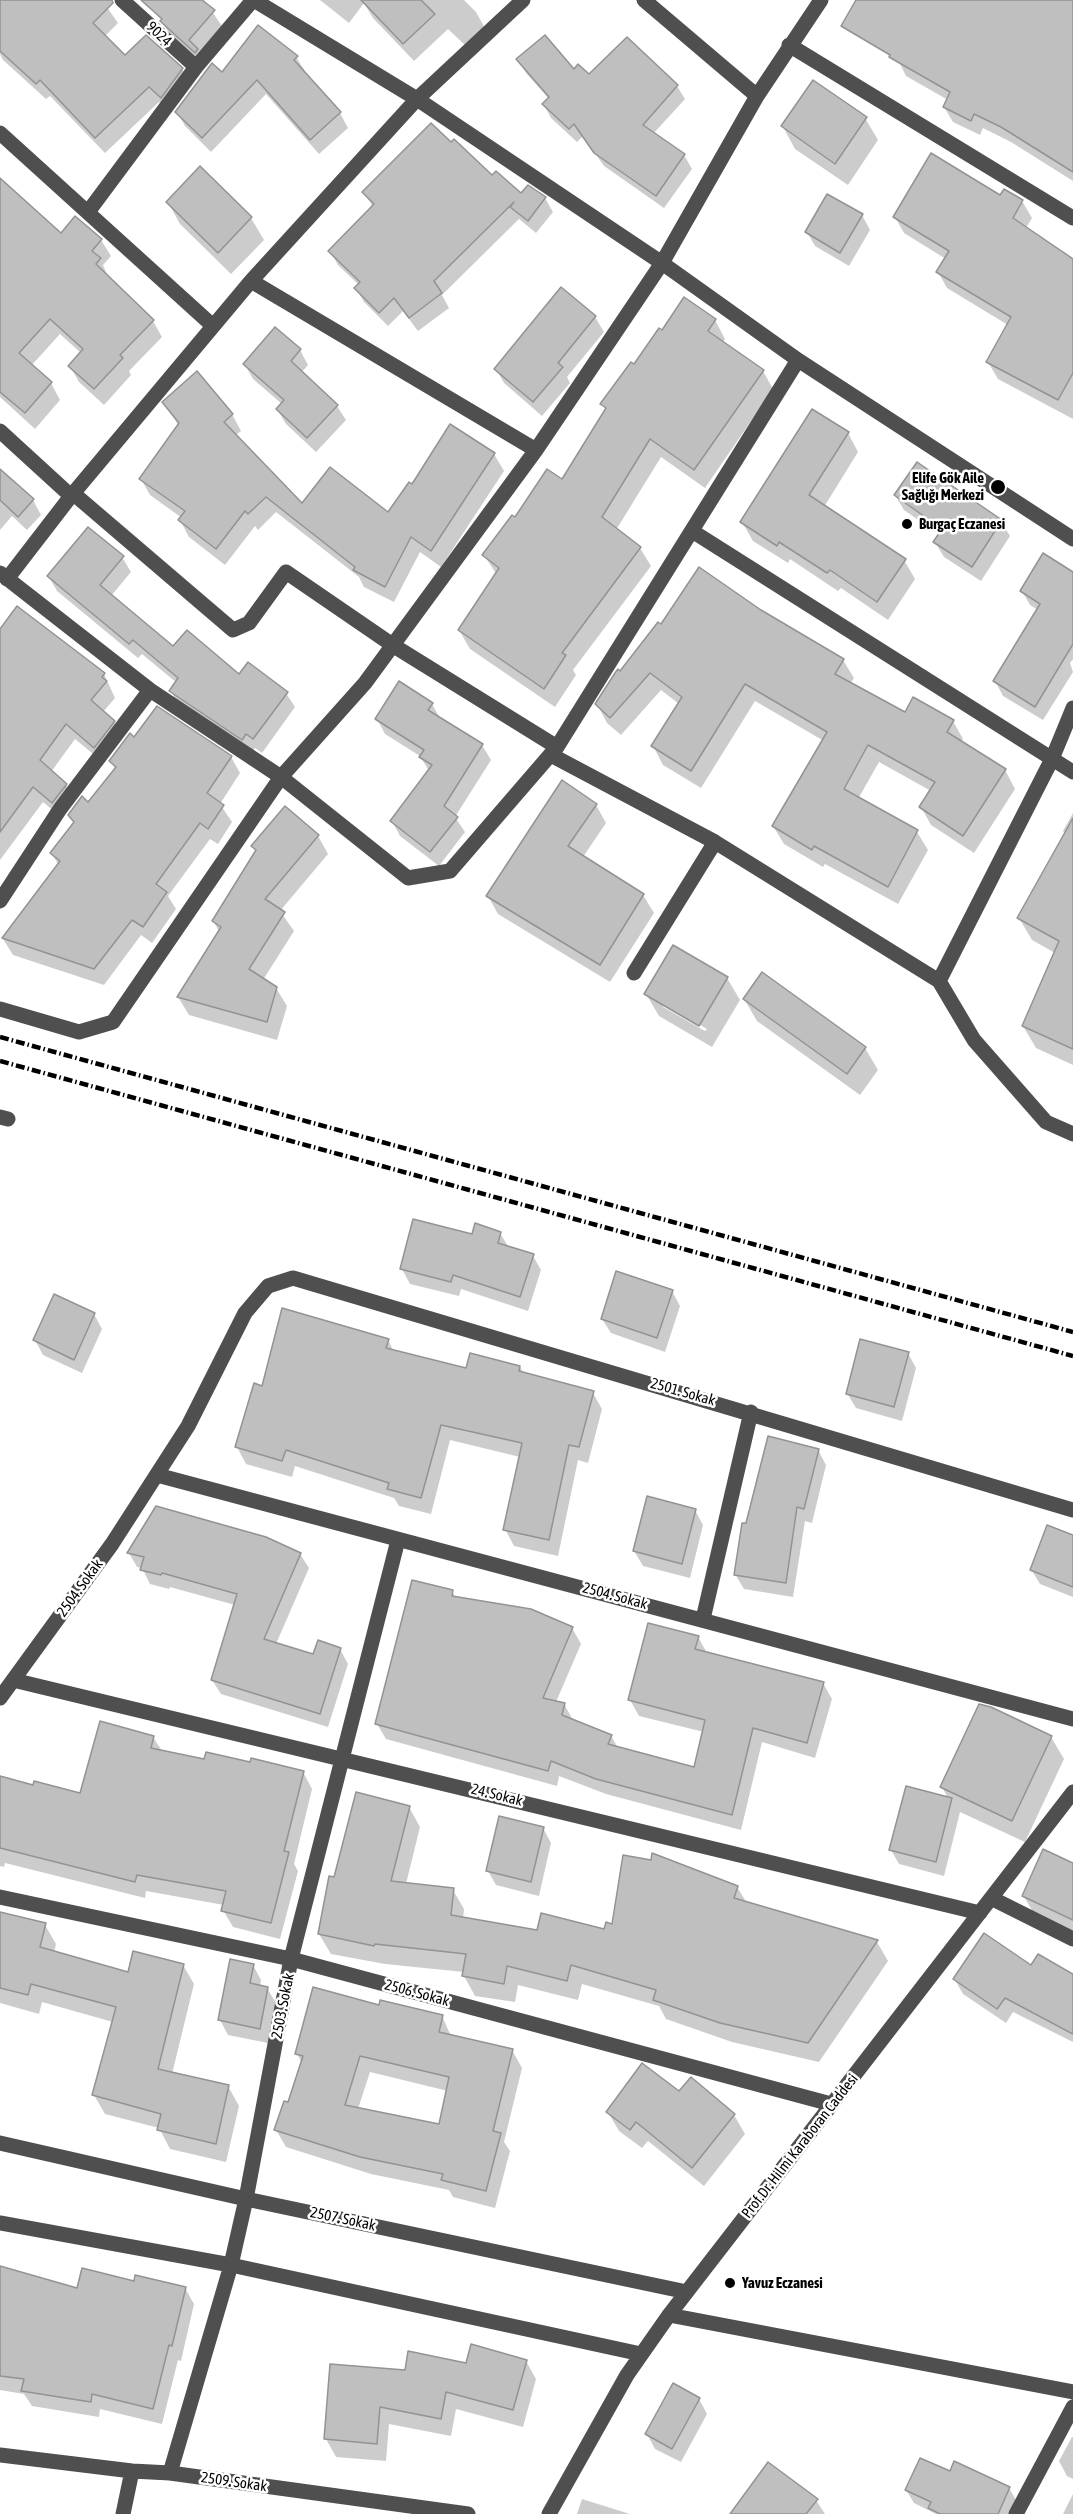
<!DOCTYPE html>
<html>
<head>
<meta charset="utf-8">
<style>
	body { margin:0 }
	canvas { display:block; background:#fff }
</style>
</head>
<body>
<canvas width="1073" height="2514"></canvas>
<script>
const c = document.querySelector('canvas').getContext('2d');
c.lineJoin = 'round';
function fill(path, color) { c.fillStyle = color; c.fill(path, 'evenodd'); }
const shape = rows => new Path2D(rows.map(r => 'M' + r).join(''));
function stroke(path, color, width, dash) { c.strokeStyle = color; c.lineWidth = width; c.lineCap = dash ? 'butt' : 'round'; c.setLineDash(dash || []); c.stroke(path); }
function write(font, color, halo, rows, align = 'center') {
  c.font = font + ' "Asap Condensed",sans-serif'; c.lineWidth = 5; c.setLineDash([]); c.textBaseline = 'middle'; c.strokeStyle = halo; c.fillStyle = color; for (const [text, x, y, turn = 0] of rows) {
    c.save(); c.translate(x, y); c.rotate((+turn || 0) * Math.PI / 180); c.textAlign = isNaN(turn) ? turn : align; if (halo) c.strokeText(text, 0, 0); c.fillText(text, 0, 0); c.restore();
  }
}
const shadow = shape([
	[0,0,102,0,118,23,104,37,124,57,182,69,191,86,171,113,159,102,105,153,50,96,46,99,3,60,0,54],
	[173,0,204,0,222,26,199,52,206,65,170,36,162,21,160,15],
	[320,0,464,0,476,12,486,30,468,48,448,29,414,61,373,18,364,3,349,23],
	[868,0,1073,0,1073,181,1011,142,983,128,980,135,953,122,944,107,948,100,906,76],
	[296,57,305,71,304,73,340,113,348,128,319,154,266,94,211,152,185,126,177,112,222,74],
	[518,59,589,77,677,86,685,99,653,134,684,155,692,169,664,208,604,166,583,136,577,142,551,118,544,105,549,99,526,73],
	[865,118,878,140,848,185,795,149,783,127],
	[200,168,251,218,264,240,231,274,180,224,168,202],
	[492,177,522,195,545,198,553,212,536,233,519,219,442,295,449,308,418,331,403,311,388,326,364,302,356,288,359,285,338,265,330,251,373,207,364,192],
	[0,180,61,235,101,240,111,256,103,265,108,277,153,321,162,337,129,371,131,375,104,405,79,382,70,366,81,353,60,334,31,366,51,383,60,400,35,429,0,397],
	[1001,197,1022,201,1032,218,1026,228,1073,261,1073,419,998,379,988,362,1008,325,947,288,938,272,946,259,904,233,895,217],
	[862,215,870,230,849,266,815,246,807,232],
	[561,289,595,317,604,332,567,377,570,383,542,416,504,383,496,369],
	[715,320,725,339,722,343,763,371,773,389,705,488,661,457,616,530,640,548,651,566,573,670,576,675,555,707,470,649,459,630,497,575,484,555,515,519,562,481,606,410,602,404,662,332],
	[300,350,308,365,301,373,337,406,346,420,316,452,286,424,277,409,282,404,253,379,245,365],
	[164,403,232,414,241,431,235,436,302,506,389,514,413,486,451,426,494,454,504,471,441,567,420,552,394,602,364,587,359,577,276,512,258,530,255,526,225,565,189,537,180,520,182,518,150,495,141,479,179,426],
	[848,433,858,452,824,507,904,560,915,579,888,620,841,588,838,591,790,559,788,563,753,541,742,522],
	[0,471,33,500,41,515,27,530,12,516,0,530],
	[895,495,1001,521,1010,536,981,581,944,557,935,542,940,535,904,510],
	[122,557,131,572,111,596,173,648,239,676,286,693,295,707,262,753,255,748,251,753,179,706,171,691,177,683,142,654,138,658,57,591,49,577],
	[1073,574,1073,659,1070,663,1073,672,1043,720,1003,696,995,681,1038,610,1030,605,1022,591],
	[760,611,843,660,854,678,850,684,905,714,953,721,963,739,961,742,1005,770,1015,789,974,853,931,825,921,807,931,791,879,762,858,799,917,832,928,850,898,904,825,864,823,867,784,844,773,826,824,741,755,701,701,788,663,765,653,746,679,704,661,690,621,735,607,723,597,704,620,673,662,626],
	[0,631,104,674,115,698,103,712,114,722,123,737,104,763,75,739,51,772,66,785,75,801,62,818,43,802,0,860],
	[432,704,441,720,482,745,491,760,455,817,465,832,439,866,400,836,392,821,429,771,420,756,385,734,377,719],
	[134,739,231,757,240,773,220,804,232,822,218,844,210,839,168,896,176,909,152,943,141,935,104,985,13,955,3,939,59,866,52,854,75,823,70,815,89,804,115,769,111,761],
	[596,805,606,823,583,857,643,895,654,913,610,982,498,914,488,896],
	[1073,813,1073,1065,1036,1048,1023,1026,1055,953,1032,940,1019,918,1065,835,1063,831],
	[318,836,328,854,280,911,294,931,263,980,276,988,287,1006,277,1040,189,1015,178,997,219,931,213,921,257,852,253,846],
	[727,978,740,1000,712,1047,659,1016,646,994],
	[663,1003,707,1029,705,1031,663,1007],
	[744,999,865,1048,878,1070,860,1095,757,1021],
	[500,1233,509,1248,533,1256,541,1270,528,1311,461,1289,459,1296,410,1284,402,1269,473,1236],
	[672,1291,680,1306,665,1352,611,1333,602,1319],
	[94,1314,102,1329,82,1373,43,1355,35,1340],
	[388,1340,394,1352,467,1370,520,1367,524,1374,593,1393,602,1409,588,1463,578,1460,558,1556,514,1546,505,1529,520,1457,450,1440,431,1514,399,1506,394,1498,295,1466,292,1477,246,1464,237,1447,263,1388],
	[908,1353,916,1368,902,1421,856,1408,847,1393],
	[818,1450,826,1465,812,1523,805,1521,793,1597,744,1589,735,1574,747,1525],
	[695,1510,703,1525,690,1578,643,1566,634,1551],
	[1073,1537,1073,1597,1040,1584,1031,1569],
	[129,1553,300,1554,309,1568,276,1644,314,1656,340,1649,348,1664,328,1727,221,1694,212,1680,235,1605,170,1587,169,1589,150,1584,142,1568,137,1567],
	[452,1591,456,1598,572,1628,581,1644,556,1702,564,1704,573,1720,611,1736,618,1748,695,1768,704,1732,639,1716,630,1700,698,1637,707,1653,823,1683,832,1699,815,1758,762,1742,741,1830,606,1794,559,1776,557,1786,386,1739,377,1724],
	[153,1737,162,1751,205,1761,303,1772,312,1789,294,1864,298,1871,280,1939,233,1927,223,1910,224,1905,146,1891,145,1898,5,1863,4,1867,0,1866,0,1778,34,1787,81,1795],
	[1051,1737,1064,1759,1025,1842,960,1812,944,1876,899,1864,891,1850,948,1798,942,1787],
	[409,1807,420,1827,406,1884,453,1890,464,1909,463,1919,538,1931,606,1931,614,1926,737,1887,747,1903,877,1942,888,1961,819,2062,732,2042,666,2019,659,2006,582,1984,578,2000,518,1985,515,2002,475,1996,464,1976,464,1972,385,1964,331,1954,319,1934,336,1879],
	[543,1828,551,1843,539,1896,496,1885,488,1871],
	[1073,1864,1073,1931,1033,1912,1023,1895],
	[0,1913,45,1925,56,1944,54,1953,129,1974,183,1965,194,1984,172,2074,228,2086,239,2106,226,2162,170,2149,159,2128,105,2114,94,2095,113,2022,42,2002,39,2014,0,2003],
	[253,1965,261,1980,260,1987,267,1988,276,2003,268,2043,228,2035,220,2020],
	[1032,1967,1073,1976,1073,2042,1013,2012,1006,2023,963,1994,955,1980],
	[380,2007,442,2016,451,2036,512,2050,522,2068,504,2142,510,2151,495,2208,453,2197,449,2190,371,2174,286,2147,276,2130,289,2104,302,2063,297,2054],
	[370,2072,448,2091,440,2126,358,2109],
	[608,2112,734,2115,745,2134,704,2186,648,2141,642,2148,619,2131],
	[0,2268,79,2289,135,2282,185,2288,194,2304,181,2361,178,2360,162,2424,100,2409,99,2417,32,2406,24,2394,0,2390],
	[526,2361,536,2379,523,2427,456,2409,451,2436,389,2424,386,2461,336,2457,326,2439,406,2372,467,2364],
	[699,2399,707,2414,681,2462,655,2449,647,2434],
	[1072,2437,1073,2437,1073,2479,1067,2476,1059,2461],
	[950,2473,1009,2488,1017,2502,1011,2514,936,2514,914,2503,906,2490],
	[1073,2494,1073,2514,1063,2514],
	[582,2499,630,2514,577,2514],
	[816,2500,825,2514,732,2514]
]);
const building = shape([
	[0,0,112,0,113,3,93,23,125,55,146,35,183,68,161,98,149,87,95,138,40,80,36,84,0,51,0,0],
	[141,0,202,0,215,10,189,40,198,49,195,53,160,21,162,19,141,0],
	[361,0,421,0,435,14,403,44,361,0],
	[856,0,1073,0,1073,172,1001,127,974,114,971,121,943,107,950,92,889,57,890,55,841,26,856,0],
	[258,25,298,56,294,60,341,112,310,140,257,80,202,138,175,112,212,63,222,72,258,25],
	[545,35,574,69,578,64,589,74,627,37,678,85,643,125,685,154,656,196,594,153,574,124,569,129,542,104,549,97,516,59,545,35],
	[813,80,867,117,835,164,781,126,813,80],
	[431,123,451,142,454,139,492,175,496,171,521,193,528,185,546,197,528,221,510,207,514,202,434,281,442,293,409,318,394,298,379,313,354,288,360,282,328,251,374,204,362,192,431,123],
	[931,153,1000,195,1004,189,1023,200,1013,218,1073,259,1073,373,1058,400,986,362,1011,317,936,272,949,251,893,217,931,153],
	[200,166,252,217,218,253,166,202,200,166],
	[0,178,61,233,75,216,102,239,92,251,101,258,96,264,154,320,120,355,123,358,94,389,68,366,83,349,50,319,19,353,52,382,25,413,0,392,0,178],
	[827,194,863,214,840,253,805,232,827,194],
	[561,287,596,316,558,363,563,367,533,402,494,369,561,287],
	[684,297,716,319,708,331,764,370,694,470,650,439,602,517,641,547,562,653,566,655,544,689,458,630,499,568,482,555,512,515,515,517,547,469,562,479,606,408,600,404,631,362,634,364,659,328,662,330,684,297],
	[275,327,301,349,291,361,338,405,307,438,276,409,284,400,243,364,275,327],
	[197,371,233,414,224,422,302,503,330,467,388,512,409,482,412,484,450,424,495,453,431,551,411,537,385,587,353,570,355,567,266,497,248,514,245,511,216,549,178,520,185,511,139,479,179,423,162,402,197,371],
	[812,409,849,432,809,495,906,559,877,602,830,570,827,573,779,542,777,546,740,522,812,409],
	[917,462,1002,520,972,567,933,542,942,529,894,495,917,462],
	[0,469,34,499,18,517,0,500,0,469],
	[88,527,124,556,100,585,173,646,187,630,239,674,248,662,288,692,253,739,246,734,242,740,169,691,178,678,133,640,129,644,47,576,88,527],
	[1043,553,1073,572,1073,644,1035,707,993,681,1040,604,1020,591,1043,553],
	[699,567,761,610,844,659,835,674,905,712,913,697,954,720,947,732,1006,769,963,836,919,807,935,782,868,745,844,789,918,830,888,887,814,846,812,850,772,826,827,732,745,684,691,771,651,746,682,697,650,673,610,718,595,704,615,673,618,669,620,671,658,622,661,624,699,567],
	[17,606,105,673,102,677,107,681,91,700,115,721,94,748,66,724,40,760,67,784,52,803,33,787,0,832,0,629,17,606],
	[399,681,433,703,428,710,483,744,444,806,458,817,430,852,390,821,432,765,419,757,424,750,375,719,399,681],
	[157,706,232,756,207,793,224,805,208,829,200,823,156,884,167,892,143,927,132,920,94,969,2,938,60,861,50,853,74,822,68,815,82,796,88,802,116,767,109,761,130,733,134,737,157,706],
	[562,780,597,804,568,846,644,894,600,965,486,896,562,780],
	[285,806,319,835,265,899,285,912,249,969,277,987,267,1022,177,997,221,927,212,921,256,850,251,846,285,806],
	[1073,818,1073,1049,1022,1026,1059,941,1017,918,1073,818],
	[673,945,728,977,699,1026,644,994,673,945],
	[762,972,866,1047,847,1074,743,999,762,972],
	[413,1219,472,1234,475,1223,501,1232,498,1243,534,1254,520,1297,453,1275,451,1282,400,1269,413,1219],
	[616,1271,673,1290,657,1338,601,1319,616,1271],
	[54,1294,95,1313,74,1360,33,1340,54,1294],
	[282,1308,389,1339,386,1348,466,1368,470,1353,520,1366,519,1371,594,1391,579,1447,569,1445,549,1540,503,1530,522,1443,441,1425,421,1498,387,1489,389,1483,286,1450,282,1461,235,1447,254,1383,262,1386,282,1308],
	[860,1339,909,1352,894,1407,846,1394,860,1339],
	[768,1436,819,1449,804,1509,797,1507,786,1583,734,1575,742,1523,746,1523,768,1436],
	[647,1496,696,1509,682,1564,633,1551,647,1496],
	[156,1506,266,1537,301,1553,264,1639,313,1654,318,1640,341,1648,320,1714,211,1680,237,1594,162,1573,161,1575,140,1570,144,1557,127,1553,156,1506],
	[1047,1525,1073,1535,1073,1587,1030,1570,1047,1525],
	[412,1580,453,1590,452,1596,531,1609,573,1627,543,1698,565,1703,562,1715,612,1735,608,1744,694,1767,705,1720,628,1700,648,1623,699,1636,695,1649,824,1682,807,1743,753,1728,732,1815,596,1779,551,1761,548,1771,375,1724,412,1580],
	[979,1704,991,1707,1052,1736,1012,1821,940,1787,979,1704],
	[100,1721,154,1736,151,1748,204,1759,206,1752,250,1762,251,1758,304,1771,284,1851,289,1852,271,1923,221,1911,226,1891,137,1875,135,1882,0,1848,0,1776,33,1785,34,1781,80,1793,100,1721],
	[906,1786,952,1798,936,1862,889,1850,906,1786],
	[356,1792,410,1806,391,1881,454,1888,451,1915,537,1930,541,1913,604,1929,606,1922,612,1924,623,1855,651,1860,652,1853,738,1886,734,1898,878,1940,808,2043,720,2023,653,2000,656,1990,571,1965,567,1981,507,1966,504,1984,462,1976,466,1954,375,1944,374,1946,318,1934,329,1876,334,1877,356,1792],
	[499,1816,544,1827,531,1882,486,1871,499,1816],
	[1043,1849,1073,1863,1073,1920,1022,1896,1043,1849],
	[0,1912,46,1923,40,1947,128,1972,133,1951,184,1964,158,2069,229,2085,216,2144,157,2130,161,2114,92,2095,116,2007,31,1984,28,1995,0,1988,0,1912],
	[984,1933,1031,1965,1038,1954,1073,1974,1073,2034,1005,1998,997,2009,953,1979,984,1933],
	[230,1959,254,1964,250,1983,268,1987,260,2029,218,2020,230,1959],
	[313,1987,379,2005,380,2000,443,2015,439,2032,513,2049,493,2131,501,2133,486,2191,441,2180,443,2174,360,2157,274,2130,284,2101,288,2102,303,2056,295,2054,313,1987],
	[360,2056,449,2077,439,2124,345,2105,360,2056],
	[642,2063,679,2091,691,2077,735,2114,692,2168,636,2122,630,2130,606,2112,642,2063],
	[0,2266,77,2288,82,2268,134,2281,135,2275,186,2287,172,2346,169,2345,153,2409,92,2394,91,2402,21,2391,24,2379,0,2376,0,2266],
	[471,2344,527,2360,513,2410,446,2392,441,2419,380,2407,377,2444,324,2439,330,2364,405,2370,408,2351,466,2363,471,2344],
	[673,2383,700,2398,672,2449,645,2434,673,2383],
	[920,2458,950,2471,954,2461,1010,2487,998,2514,940,2514,928,2508,931,2502,905,2490,920,2458],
	[768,2462,818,2499,806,2514,730,2514,768,2462]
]);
const minor = shape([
	[122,0,196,67],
	[254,0,417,99,662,263,798,360,1073,539],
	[644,0,757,96],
	[789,45,1073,218],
	[0,133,213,326],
	[88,212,196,67,253,0],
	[251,281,536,450],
	[0,431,71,496],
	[74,494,233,630,249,623,286,572,394,646,557,747],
	[692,531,1073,772],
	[0,573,150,690,281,777,408,878,450,871,557,747,798,360],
	[7,579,71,496,251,281,417,99,523,0],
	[551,755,715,842,939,981,974,1040,1046,1122,1073,1134],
	[0,901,60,809,150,690],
	[634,973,715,842],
	[939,981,1052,759,1073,708],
	[0,1009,79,1032,113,1022,281,777,365,683,536,450,662,263,757,96,821,0],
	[0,1117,8,1119],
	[157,1475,1073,1719],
	[703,1619,751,1412],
	[13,1680,980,1913],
	[0,1698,112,1544,188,1426,245,1313,268,1286,293,1278,1073,1510],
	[0,1897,291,1959,831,2104],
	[991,1898,1073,1939],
	[0,2143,246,2199,687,2292],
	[0,2223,231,2265,641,2354],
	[669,2315,1073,2392],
	[0,2455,132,2471,170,2473,468,2514],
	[170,2473,231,2265,246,2199,291,1959,398,1540],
	[123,2514,132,2471],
	[549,2514,627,2375,669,2315,1073,1792],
	[1016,2514,1073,2407]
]);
const rail = shape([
	[0,1037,1073,1332],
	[0,1061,1073,1356]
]);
const markers = [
	[998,487,8,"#000"],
	[907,524,6,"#000"],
	[730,2283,6,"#000"]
];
const streetNames = [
	["9024",159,34,43],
	["2501. Sokak",683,1392,16],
	["2504. Sokak",80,1588,-54],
	["2504. Sokak",615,1596,15],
	["24. Sokak",497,1795,14],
	["2506. Sokak",417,1993,15],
	["2503. Sokak",283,2006,-79],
	["Prof.Dr. Hilmi Karaboran Caddesi",800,2146,-52],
	["2507. Sokak",343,2219,12],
	["2509. Sokak",234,2482,8]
];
const poiNames = [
	["Elife Gök Aile",984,478,"right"],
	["Sağlığı Merkezi",984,495,"right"],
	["Burgaç Eczanesi",919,524],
	["Yavuz Eczanesi",742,2283]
];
fill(shadow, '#0003');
fill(building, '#bfbfbf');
stroke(building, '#939393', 1.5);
stroke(minor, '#4f4f4f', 15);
stroke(rail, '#000', 4.5, [9, 3, 1.5, 3]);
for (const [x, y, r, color] of markers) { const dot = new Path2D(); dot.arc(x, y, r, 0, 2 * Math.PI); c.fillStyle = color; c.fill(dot); stroke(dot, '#fff', 2); }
write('15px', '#000', '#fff', streetNames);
write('bold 15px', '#000', '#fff', poiNames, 'left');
</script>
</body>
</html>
